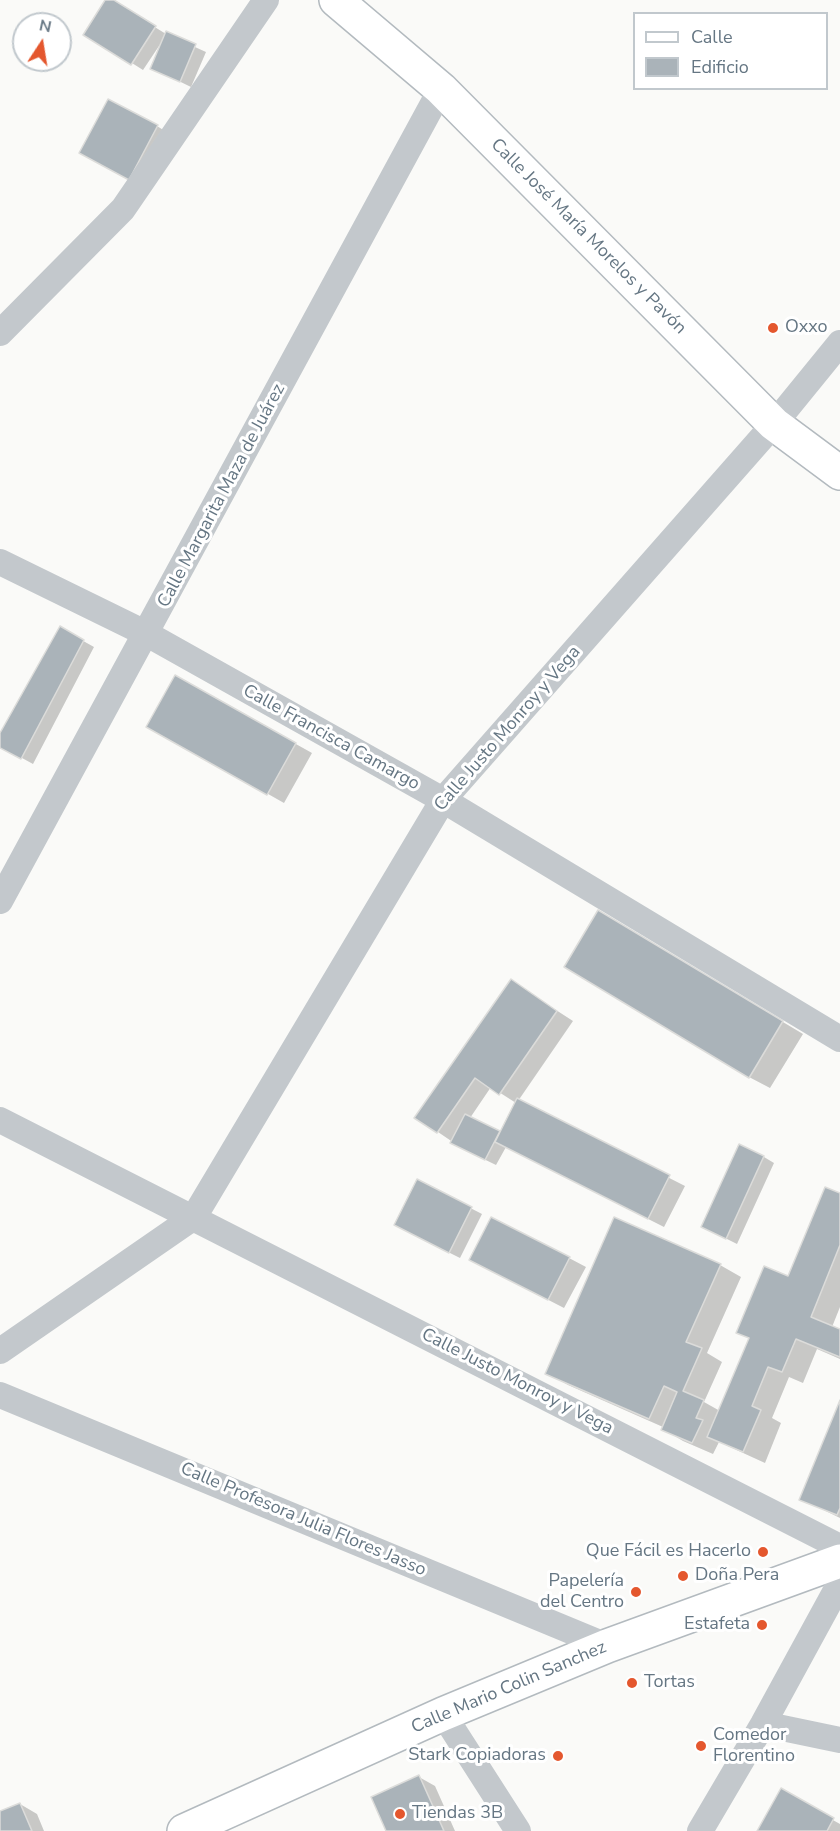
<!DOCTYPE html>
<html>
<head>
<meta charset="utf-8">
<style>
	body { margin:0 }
	#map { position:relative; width:840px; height:1831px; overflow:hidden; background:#fafaf8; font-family:"Nunito Sans",sans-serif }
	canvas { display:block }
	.legend { position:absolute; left:633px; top:12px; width:195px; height:78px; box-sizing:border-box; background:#fff; border:2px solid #c1c8cd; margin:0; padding:8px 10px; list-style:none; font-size:18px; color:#657683 }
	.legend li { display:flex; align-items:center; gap:12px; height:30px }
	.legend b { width:30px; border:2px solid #c1c8cd }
	.north { position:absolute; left:12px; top:12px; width:60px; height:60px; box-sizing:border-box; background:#fff; border:2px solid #c1c8cd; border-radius:50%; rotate:12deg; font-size:16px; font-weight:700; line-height:24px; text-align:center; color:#657683 }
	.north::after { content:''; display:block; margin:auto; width:21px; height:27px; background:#e4572e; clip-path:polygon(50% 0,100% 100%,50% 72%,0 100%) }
</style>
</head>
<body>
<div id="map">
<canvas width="840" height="1831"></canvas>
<ul class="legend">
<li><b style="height:8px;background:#fff"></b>Calle</li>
<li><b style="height:16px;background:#aab3b9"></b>Edificio</li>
</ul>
<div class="north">N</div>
</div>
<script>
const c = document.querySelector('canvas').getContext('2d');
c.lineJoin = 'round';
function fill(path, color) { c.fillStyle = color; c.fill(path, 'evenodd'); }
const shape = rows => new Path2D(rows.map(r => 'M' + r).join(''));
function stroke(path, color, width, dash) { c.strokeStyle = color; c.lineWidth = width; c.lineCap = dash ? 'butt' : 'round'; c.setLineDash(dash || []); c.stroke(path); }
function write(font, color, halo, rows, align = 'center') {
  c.font = font + ' "Nunito Sans",sans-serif'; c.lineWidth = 6; c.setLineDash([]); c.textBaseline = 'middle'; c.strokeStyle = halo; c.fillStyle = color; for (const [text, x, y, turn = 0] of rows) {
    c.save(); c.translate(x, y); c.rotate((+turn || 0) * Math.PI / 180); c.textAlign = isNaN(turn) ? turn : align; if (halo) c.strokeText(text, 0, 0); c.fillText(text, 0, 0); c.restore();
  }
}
const shadow = shape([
	[107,0,111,0,166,34,206,52,191,87,152,68,162,43,161,43,143,70,86,34],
	[157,126,168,133,140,185,92,159],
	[60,628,94,647,33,764,0,746,0,736],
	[176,677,312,753,284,803,148,726],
	[619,924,803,1034,770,1088,749,1077],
	[511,981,573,1021,518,1101,685,1186,664,1227,506,1147,496,1165,463,1149,438,1132],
	[491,1087,516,1103,501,1133,470,1118],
	[764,1157,774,1163,737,1244,703,1227],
	[418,1181,482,1214,460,1258,406,1231],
	[840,1195,840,1307,832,1327,840,1330,840,1359,817,1349,803,1383,789,1377,772,1418,781,1423,765,1463,719,1442,713,1454,683,1441,663,1429,663,1427,568,1385,547,1373,720,1265,741,1277,707,1353,722,1362,704,1402,720,1411,750,1339,738,1332,788,1278],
	[569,1258,586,1267,564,1308,471,1260],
	[840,1404,840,1518,801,1499],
	[419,1777,435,1786,455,1831,387,1831],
	[781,1791,840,1824,840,1831,758,1831],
	[20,1804,37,1814,44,1831,0,1831,0,1812]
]);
const building = shape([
	[105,0,114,0,156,26,131,65,83,35,105,0],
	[166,31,196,44,180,82,150,69,166,31],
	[108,99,158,125,129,180,79,153,108,99],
	[60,626,84,640,21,759,0,748,0,733,60,626],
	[175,675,296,743,267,795,146,727,175,675],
	[598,910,783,1021,749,1078,564,967,598,910],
	[511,979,557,1011,499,1095,475,1078,437,1133,414,1118,511,979],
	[517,1098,670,1175,648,1219,495,1142,517,1098],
	[465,1114,500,1131,485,1160,450,1143,465,1114],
	[739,1144,764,1156,726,1239,701,1227,739,1144],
	[417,1179,472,1207,449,1253,394,1225,417,1179],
	[825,1187,840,1193,840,1245,811,1317,840,1329,840,1357,796,1339,782,1372,768,1367,752,1406,761,1410,743,1452,707,1437,749,1338,736,1333,764,1266,788,1276,825,1187],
	[491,1217,570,1257,548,1300,469,1260,491,1217],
	[614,1217,721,1264,686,1342,702,1348,683,1391,704,1400,696,1418,703,1420,692,1443,661,1430,677,1392,664,1386,649,1419,545,1374,614,1217],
	[840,1400,840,1508,837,1515,799,1500,840,1400],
	[419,1775,444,1831,386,1831,371,1797,419,1775],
	[781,1788,834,1818,827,1831,757,1831,781,1788],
	[20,1803,32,1831,0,1831,0,1811,20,1803]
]);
const street = shape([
	[0,333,123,209,266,0],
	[0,562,147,634,443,800,840,1039],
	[0,901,441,89],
	[0,1120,840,1547],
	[0,1351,194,1217,443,800,774,424,840,343],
	[0,1395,607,1646],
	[443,1714,518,1831],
	[763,1724,840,1740],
	[700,1831,763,1724,840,1583]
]);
const secondary = shape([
	[336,0,441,89,774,424,840,473],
	[184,1831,443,1714,607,1646,840,1561]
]);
const markers = [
	[773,328,6,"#e4572e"],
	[763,1552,6,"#e4572e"],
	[683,1576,6,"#e4572e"],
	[636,1592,6,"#e4572e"],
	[762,1625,6,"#e4572e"],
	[632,1683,6,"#e4572e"],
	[701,1746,6,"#e4572e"],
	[558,1756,6,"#e4572e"],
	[400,1814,6,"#e4572e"]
];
const streetNames = [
	["Calle José María Morelos y Pavón",588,237,45],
	["Calle Margarita Maza de Juárez",222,496,-62],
	["Calle Justo Monroy y Vega",508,729,-49],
	["Calle Francisca Camargo",331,738,29],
	["Calle Justo Monroy y Vega",517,1382,27],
	["Calle Profesora Julia Flores Jasso",303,1520,23],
	["Calle Mario Colin Sanchez",509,1688,-23]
];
const poiNames = [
	["Oxxo",785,328],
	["Que Fácil es Hacerlo",751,1552,"right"],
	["Doña Pera",695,1576],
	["Papelería",624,1582,"right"],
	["del Centro",624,1603,"right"],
	["Estafeta",750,1625,"right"],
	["Tortas",644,1683],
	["Comedor",713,1736],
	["Florentino",713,1757],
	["Stark Copiadoras",546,1756,"right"],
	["Tiendas 3B",412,1814]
];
fill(shadow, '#0003');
fill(building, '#aab3b9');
stroke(building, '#dcdcda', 1.5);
stroke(secondary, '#b3babf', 36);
stroke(street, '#c3c8cc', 26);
stroke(secondary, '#fff', 33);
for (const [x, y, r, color] of markers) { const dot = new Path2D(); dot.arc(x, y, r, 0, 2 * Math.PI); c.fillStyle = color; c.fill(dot); stroke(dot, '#fff', 2); }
write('18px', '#657683', '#fff', streetNames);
write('18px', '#657683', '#fff', poiNames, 'left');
</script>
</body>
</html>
